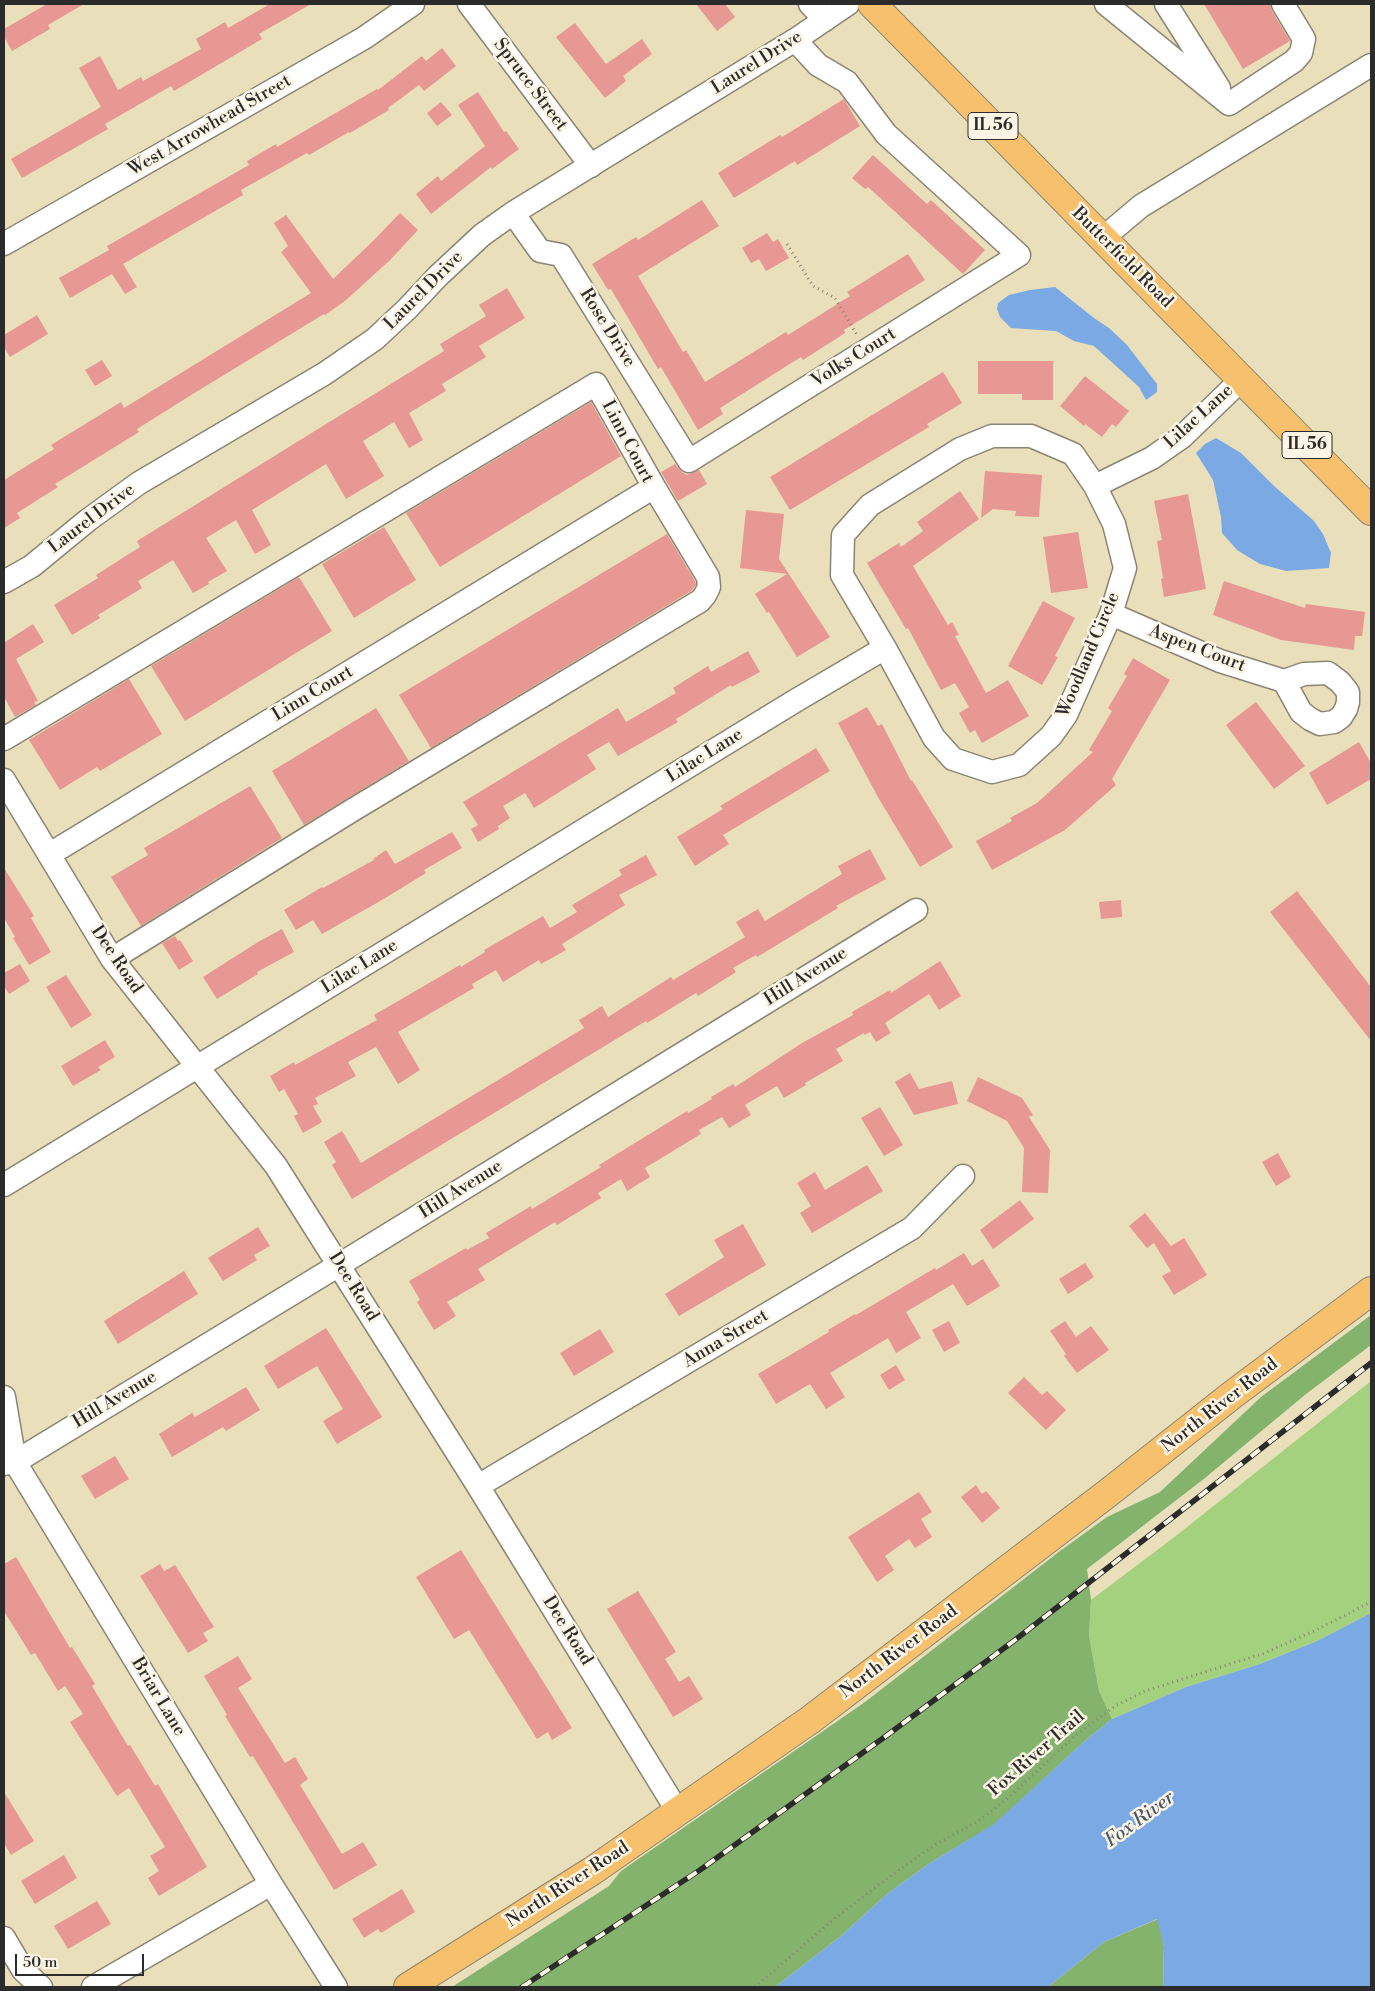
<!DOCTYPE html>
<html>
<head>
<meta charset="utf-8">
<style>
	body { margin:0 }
	#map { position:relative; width:1375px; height:1991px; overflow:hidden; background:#e9dfbb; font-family:"Libre Bodoni",serif }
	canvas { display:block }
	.frame { position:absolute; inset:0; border:5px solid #2b2b2b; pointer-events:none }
	.scale { position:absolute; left:15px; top:1954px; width:129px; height:22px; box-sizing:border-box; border:2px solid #2b2b2b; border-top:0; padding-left:6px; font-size:15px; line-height:18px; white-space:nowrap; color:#2b2b2b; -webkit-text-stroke:4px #fcf5e5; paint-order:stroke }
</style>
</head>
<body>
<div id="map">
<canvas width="1375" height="1991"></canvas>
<div class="frame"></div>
<div class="scale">50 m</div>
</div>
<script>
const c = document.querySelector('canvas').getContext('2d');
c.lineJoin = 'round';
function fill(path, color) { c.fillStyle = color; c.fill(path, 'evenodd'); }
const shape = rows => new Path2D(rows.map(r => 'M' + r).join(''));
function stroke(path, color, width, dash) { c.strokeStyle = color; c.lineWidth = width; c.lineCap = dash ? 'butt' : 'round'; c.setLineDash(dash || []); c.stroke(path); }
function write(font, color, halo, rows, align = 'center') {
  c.font = font + ' "Libre Bodoni",serif'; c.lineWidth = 5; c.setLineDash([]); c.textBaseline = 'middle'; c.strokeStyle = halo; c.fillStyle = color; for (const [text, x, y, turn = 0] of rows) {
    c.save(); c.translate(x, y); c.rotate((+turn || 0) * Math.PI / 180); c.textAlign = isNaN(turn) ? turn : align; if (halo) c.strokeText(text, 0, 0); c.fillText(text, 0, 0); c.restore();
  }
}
const green = shape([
	[1371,1381,1371,1613,1317,1641,1260,1664,1186,1687,1112,1719,1099,1691,1089,1636,1091,1600,1177,1535]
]);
const forest = shape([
	[1371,1315,1371,1345,1306,1394,1205,1478,1087,1569,1091,1600,1089,1636,1099,1691,1112,1719,1087,1739,995,1824,930,1863,887,1894,841,1936,775,1987,452,1987,609,1886,621,1871,865,1702,1060,1551,1107,1517,1160,1492,1261,1397],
	[1158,1919,1164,1946,1163,1987,1048,1987,1104,1942]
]);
const water = shape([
	[1055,287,1094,318,1109,328,1127,345,1157,384,1157,392,1146,400,1139,387,1094,346,1074,341,1056,331,1011,328,1000,317,997,309,998,303,1009,295,1030,290],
	[1216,438,1241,453,1273,485,1314,521,1323,534,1331,553,1329,568,1286,571,1260,564,1237,550,1222,533,1221,517,1213,480,1196,453,1205,444],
	[1371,1613,1371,1987,1163,1987,1164,1946,1157,1919,1104,1942,1048,1987,775,1987,841,1936,887,1894,930,1863,994,1824,1087,1739,1112,1719,1186,1687,1260,1664,1317,1641]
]);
const building = shape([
	[47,4,84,4,48,25,50,29,12,51,4,37,4,29],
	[270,4,311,4,259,34,262,39,174,91,171,86,105,124,108,129,22,178,11,159,101,107,79,68,100,56,118,90,141,77,143,81,201,49,196,39,225,22,228,28],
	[696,4,725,4,735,17,717,31],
	[1204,4,1270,4,1272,11,1290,41,1243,69],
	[575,23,606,64,642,39,652,54,623,76,626,81,605,98,556,37],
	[442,48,456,66,424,91,419,85,388,108,389,110,350,133,349,132,309,155,307,153,241,190,243,195,123,264,137,287,125,294,112,274,70,298,59,278,109,250,107,246,249,165,247,161,276,144,277,147,377,89,378,90,422,56,426,61],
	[478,92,504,132,506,131,519,149,492,169,491,167,431,214,416,194,438,176,441,181,485,146,458,105],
	[844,99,860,126,797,165,795,161,734,198,718,173,780,135,782,137],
	[441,102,452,115,437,126,427,113],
	[873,155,927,204,931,200,985,250,963,274,868,187,865,189,852,178],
	[702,200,719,226,638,276,683,352,686,350,705,382,786,332,788,335,850,296,847,292,908,254,925,280,844,330,845,333,803,360,801,357,720,408,723,414,698,430,661,367,658,369,611,289,608,290,592,264,636,237,638,240],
	[400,213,418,230,390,260,345,301,325,315,324,314,196,392,137,429,139,432,55,484,58,487,17,513,20,518,4,528,4,480,54,449,51,445,121,402,124,408,311,293,281,252,288,246,274,223,286,215,333,279,372,242],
	[767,233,773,242,778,239,789,258,766,271,759,259,751,263,742,248],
	[507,288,525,318,479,346,486,357,442,384,446,391,409,413,423,440,409,448,394,422,363,441,384,476,346,499,326,464,252,510,271,545,255,554,236,520,206,538,227,571,208,582,209,584,193,593,173,560,138,581,142,588,98,615,100,618,72,635,54,605,98,578,96,575,140,547,137,541,444,351,440,344,486,316,479,305],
	[37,315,48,334,10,357,4,347,4,335],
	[102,360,112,376,95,386,85,370],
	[978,361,1053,361,1053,400,1022,400,1022,394,978,394],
	[943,372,962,403,927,424,929,427,790,510,770,477],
	[1085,376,1129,411,1116,427,1112,424,1102,437,1085,424,1084,426,1060,406],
	[591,402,621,456,440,567,406,513],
	[675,464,682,472,687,475,699,470,707,484,678,501,661,472],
	[985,471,1042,475,1039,517,1015,516,1016,511,993,509,981,518],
	[960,491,979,519,913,566,948,625,952,622,959,635,955,636,986,693,1008,680,1029,716,982,743,975,730,970,733,959,713,969,707,955,683,941,690,908,628,906,629,867,563,899,543,901,547,923,531,917,522],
	[1188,494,1206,589,1164,597,1161,579,1163,578,1157,541,1162,540,1154,501],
	[746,510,784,514,779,559,830,637,797,657,769,612,767,613,755,594,787,574,740,568],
	[384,527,416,580,354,618,322,564],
	[1078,532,1088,588,1051,593,1043,537],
	[667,534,695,581,696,585,691,591,431,748,399,695],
	[299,577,332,631,185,721,151,666],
	[1224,581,1305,608,1306,604,1365,612,1362,636,1355,636,1354,650,1281,640,1213,615],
	[1043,601,1075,618,1055,656,1058,657,1042,685,1008,666],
	[33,624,44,642,16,659,38,701,34,702,36,705,15,717,4,697,4,640,5,642],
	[748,651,760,672,732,687,731,685,676,719,678,722,618,756,609,742,587,755,596,769,534,808,525,793,503,806,510,818,498,826,499,829,478,842,471,829,478,825,463,802,618,708,626,722,676,693,673,688,708,666,711,672],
	[1133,658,1170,680,1112,779,1116,785,1065,830,992,870,976,841,1012,821,1010,818,1037,803,1093,752,1089,750,1112,711,1108,708,1127,676,1124,674],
	[129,679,162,734,100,771,97,767,60,790,29,740],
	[1256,702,1305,766,1274,789,1226,725],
	[867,707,878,726,882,724,911,781,912,780,953,847,920,867,879,799,838,723],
	[376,708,409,761,304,825,272,771],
	[1359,742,1371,763,1371,779,1327,805,1309,773],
	[816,748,830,771,723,835,729,844,695,866,677,837,723,809,720,806],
	[250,786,282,838,141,926,111,877,148,855,144,848],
	[452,832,462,848,424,870,426,873,382,900,322,934,313,920,296,930,284,910,322,887,323,888,374,860,373,859,386,850,395,864],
	[870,849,886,879,836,906,838,908,757,957,756,955,733,968,736,972,698,996,696,993,647,1023,646,1021,352,1199,332,1165,336,1162,324,1142,342,1131,361,1163,584,1028,579,1020,602,1006,608,1017,671,977,673,980,745,937,736,922,758,909,765,921,842,874,838,866],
	[646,855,657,875,619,895,625,905,562,944,566,950,541,964,539,960,503,982,496,970,472,984,474,988,398,1032,420,1070,398,1084,376,1047,348,1062,356,1076,315,1098,318,1104,313,1106,322,1122,303,1133,294,1116,298,1114,284,1089,279,1092,270,1076,294,1062,295,1065,377,1020,374,1015,460,965,461,967,485,952,484,950,543,916,550,928,577,912,572,905,622,875,619,870],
	[4,868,34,916,31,918,51,952,29,965,13,938,15,937,4,918],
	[1297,891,1371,987,1371,1041,1270,912],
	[1121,900,1122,917,1101,919,1099,902],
	[282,929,294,952,257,972,258,974,217,999,203,977,258,942],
	[175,936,178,941,180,940,193,961,179,970,162,943],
	[940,961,961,996,939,1010,929,994,885,1023,891,1033,876,1042,870,1032,865,1035,864,1033,836,1049,843,1061,805,1083,806,1085,784,1098,777,1086,745,1105,751,1115,729,1128,722,1117,699,1130,701,1134,645,1168,650,1177,627,1191,621,1179,598,1193,601,1198,557,1225,555,1222,478,1269,485,1280,447,1302,456,1316,434,1330,417,1302,420,1300,409,1281,466,1248,467,1250,489,1238,486,1233,531,1206,532,1209,601,1167,599,1165,687,1111,688,1113,712,1099,711,1097,733,1084,735,1087,802,1043,853,1015,852,1012,890,990,891,993],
	[20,964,30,981,9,994,4,986,4,973],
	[66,975,92,1015,71,1028,46,987],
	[105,1040,115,1057,98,1067,101,1070,73,1086,61,1066],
	[910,1073,919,1089,952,1081,958,1104,914,1115,895,1082],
	[978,1077,1022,1098,1033,1115,1029,1117,1050,1150,1048,1193,1022,1192,1024,1148,1007,1121,967,1101],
	[880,1107,903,1145,884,1156,861,1118],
	[1278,1153,1291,1177,1276,1186,1262,1162],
	[867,1165,883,1191,812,1233,800,1213,811,1206,797,1183,815,1172,825,1190],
	[1020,1200,1034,1219,993,1249,980,1230],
	[1145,1213,1171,1246,1184,1238,1207,1275,1174,1295,1162,1276,1171,1271,1154,1243,1147,1248,1129,1226],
	[743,1224,766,1265,679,1316,665,1294,724,1257,714,1240],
	[258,1227,270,1246,254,1255,257,1260,223,1281,208,1258],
	[964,1253,972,1266,983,1259,1000,1286,967,1306,953,1284,906,1312,921,1338,896,1353,888,1338,830,1373,845,1397,826,1409,810,1384,776,1404,758,1374,829,1332,828,1330,855,1314,856,1315,935,1268,936,1270],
	[1085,1263,1094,1277,1068,1294,1059,1279],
	[184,1271,198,1294,118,1344,104,1321],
	[949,1321,960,1343,944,1352,932,1330],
	[1065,1321,1076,1337,1091,1326,1109,1350,1077,1373,1064,1356,1066,1354,1050,1331],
	[326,1328,382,1417,337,1444,323,1421,343,1409,317,1366,278,1389,264,1366],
	[600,1329,614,1352,574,1376,560,1353],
	[896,1365,905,1380,889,1390,880,1375],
	[1024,1377,1042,1395,1047,1391,1066,1410,1046,1430,1008,1393],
	[246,1387,260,1410,226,1431,223,1427,172,1457,159,1434,192,1413,195,1417],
	[115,1456,129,1479,95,1499,81,1476],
	[976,1485,982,1494,986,1491,1000,1508,982,1523,961,1497],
	[919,1492,932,1512,921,1519,932,1537,915,1548,909,1539,885,1556,894,1570,877,1582,848,1537],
	[461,1550,572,1728,552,1740,548,1732,537,1739,469,1630,454,1639,416,1577],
	[16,1557,70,1648,72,1647,95,1684,92,1686,128,1746,130,1745,155,1786,158,1784,207,1867,159,1896,148,1878,159,1871,150,1856,165,1847,129,1788,117,1796,70,1722,83,1714,65,1686,58,1691,35,1653,31,1655,4,1611,4,1564],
	[160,1564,164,1571,175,1565,214,1627,203,1633,208,1641,188,1653,140,1576],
	[638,1591,676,1652,665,1659,679,1682,689,1676,703,1699,673,1717,607,1609],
	[238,1656,252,1679,238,1688,285,1763,295,1757,308,1779,300,1785,342,1854,363,1842,377,1865,334,1890,253,1756,250,1757,225,1716,227,1715,204,1676],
	[4,1792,34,1841,11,1855,4,1843],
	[64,1855,77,1878,35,1904,21,1881],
	[402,1889,415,1912,381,1933,378,1929,364,1938,352,1919],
	[97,1901,111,1924,68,1949,54,1926]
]);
const path = shape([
	[787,244,813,286,835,298,857,335],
	[755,1987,834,1919,885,1880,936,1844,977,1822,1008,1798,1076,1735,1115,1706,1145,1691,1265,1653,1318,1629,1371,1602]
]);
const minor = shape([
	[469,4,591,166],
	[810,4,825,20],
	[1106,4,1229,104,1294,61,1301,53,1304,39,1283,4],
	[1166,4,1219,88],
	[513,213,540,251,561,255,689,461,1019,255,886,134,847,82,818,65,795,40],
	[1103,238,1141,206,1371,65],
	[4,244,364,38,413,4],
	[992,436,1031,436,1073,454,1095,486,1114,524,1125,568,1111,614,1066,715,1051,736,1019,765,992,772,953,759,934,738,885,648,842,575,843,535,870,505,960,449,992,436],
	[1095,486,1152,458,1182,437,1242,379],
	[4,582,32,566,88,520,139,483,324,374,375,339,407,309,438,276,482,235,513,213,795,40,848,4],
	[1111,614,1220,661,1284,681,1301,712,1310,719,1320,724,1334,722,1341,717,1346,709,1348,702,1348,692,1340,682,1328,673,1304,674,1284,681],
	[4,739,596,384,654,487,50,854],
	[4,780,112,959,276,1166,478,1486,678,1812],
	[112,959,351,811,700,601,705,595,709,587,708,577,654,487],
	[4,1185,795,701,885,648],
	[4,1397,15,1462,271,1884,336,1987],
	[4,1464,15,1462,339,1265,916,910],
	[478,1486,912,1228,963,1176],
	[4,1938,23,1970,41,1987],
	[93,1987,271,1884]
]);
const major = shape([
	[872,4,1371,511],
	[408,1987,592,1871,810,1720,1108,1493,1232,1395,1371,1291]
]);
const rail = shape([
	[522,1987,700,1870,886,1736,1015,1640,1371,1363]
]);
const shields = [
	[993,126,50],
	[1307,445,50]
];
const shieldNames = [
	["IL 56",993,126],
	["IL 56",1307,445]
];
const streetNames = [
	["Laurel Drive",757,63,-32],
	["Spruce Street",530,85,53],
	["West Arrowhead Street",210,126,-30],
	["Butterfield Road",1122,258,45],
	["Laurel Drive",424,291,-45],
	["Rose Drive",607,328,58],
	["Volks Court",854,358,-32],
	["Lilac Lane",1199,417,-42],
	["Linn Court",627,442,62],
	["Laurel Drive",92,519,-37],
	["Aspen Court",1197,649,21],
	["Woodland Circle",1089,655,-67],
	["Linn Court",313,694,-31],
	["Lilac Lane",705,756,-32],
	["Dee Road",116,960,56],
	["Lilac Lane",360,967,-32],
	["Hill Avenue",806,977,-32],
	["Hill Avenue",461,1190,-32],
	["Dee Road",353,1287,58],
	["Anna Street",726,1339,-31],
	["Hill Avenue",115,1400,-31],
	["North River Road",1220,1406,-38],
	["Dee Road",567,1631,58],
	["North River Road",899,1652,-37],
	["Briar Lane",158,1697,59],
	["Fox River Trail",1037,1754,-41],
	["North River Road",568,1885,-33]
];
const waterNames = [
	["Fox River",1140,1820,-36]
];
fill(green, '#a4d17e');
fill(forest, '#83b36d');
fill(water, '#7ba9e4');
fill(building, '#e79892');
stroke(minor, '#8a8573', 25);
stroke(major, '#8a8573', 30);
stroke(path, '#8a8573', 3, [1, 4]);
stroke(minor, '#fff', 22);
stroke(major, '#f7c06c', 28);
stroke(rail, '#2b2b2b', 5.5);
stroke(rail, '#fcf5e5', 4, [11]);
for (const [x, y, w] of shields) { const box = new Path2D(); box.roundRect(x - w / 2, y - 13.5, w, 27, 4); c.fillStyle = '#fcf5e5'; c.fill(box); stroke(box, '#2b2b2b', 1); }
write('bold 16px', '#2b2b2b', null, shieldNames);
write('18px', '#2b2b2b', '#fcf5e5', streetNames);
write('italic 19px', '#47576c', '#fcf5e5', waterNames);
</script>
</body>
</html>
